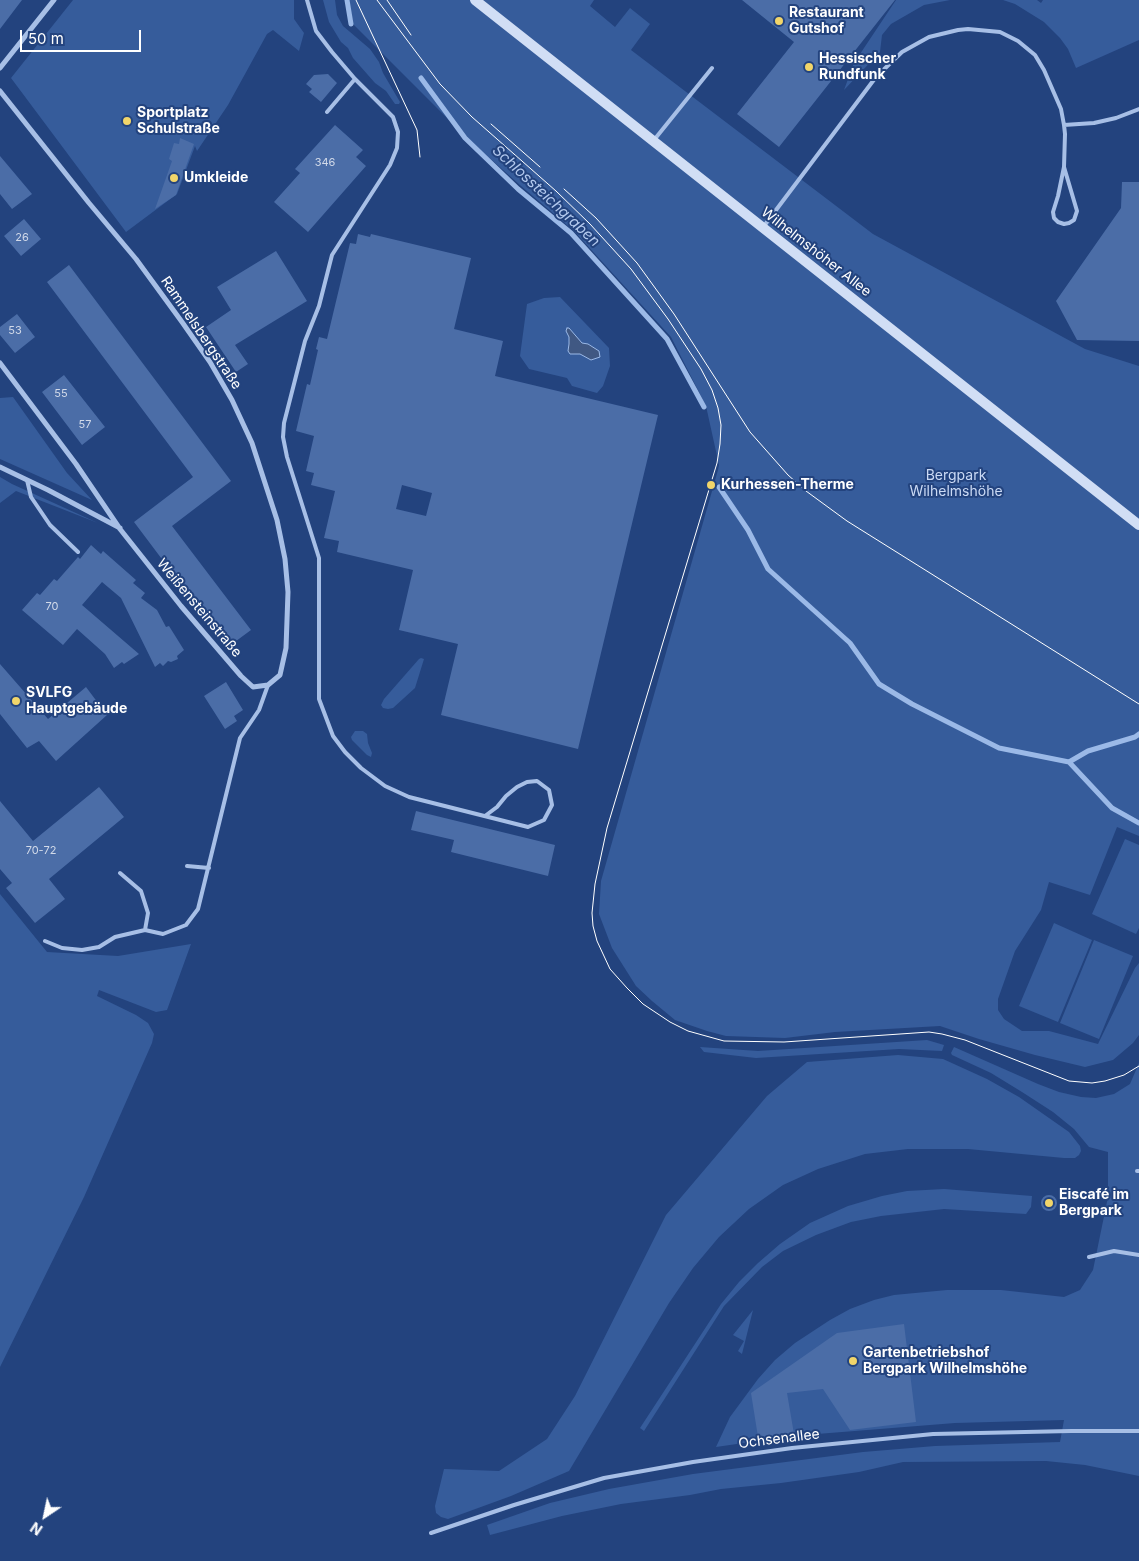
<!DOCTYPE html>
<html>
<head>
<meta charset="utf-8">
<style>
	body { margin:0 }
	#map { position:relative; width:1139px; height:1561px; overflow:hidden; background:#23437e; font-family:Inter,sans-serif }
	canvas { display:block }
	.north { position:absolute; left:20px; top:1491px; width:50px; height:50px; -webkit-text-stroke:4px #23437e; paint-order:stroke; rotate:214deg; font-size:14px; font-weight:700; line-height:20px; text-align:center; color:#fff }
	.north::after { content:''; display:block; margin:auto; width:18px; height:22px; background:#fff; clip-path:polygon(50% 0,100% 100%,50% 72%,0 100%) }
	.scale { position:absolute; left:20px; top:30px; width:121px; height:22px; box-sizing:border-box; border:2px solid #fff; border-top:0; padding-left:6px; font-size:15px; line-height:18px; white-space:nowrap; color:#fff; -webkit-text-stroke:4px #23437e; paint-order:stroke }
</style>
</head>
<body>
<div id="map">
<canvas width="1139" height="1561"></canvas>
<div class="north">N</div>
<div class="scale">50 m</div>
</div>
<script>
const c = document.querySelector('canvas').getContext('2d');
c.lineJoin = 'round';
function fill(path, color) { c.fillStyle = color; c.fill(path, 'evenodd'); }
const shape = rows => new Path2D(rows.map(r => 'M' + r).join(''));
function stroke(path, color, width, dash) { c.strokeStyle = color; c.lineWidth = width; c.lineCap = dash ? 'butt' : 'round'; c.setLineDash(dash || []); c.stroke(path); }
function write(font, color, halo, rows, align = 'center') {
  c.font = font + ' Inter,sans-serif'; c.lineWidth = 4; c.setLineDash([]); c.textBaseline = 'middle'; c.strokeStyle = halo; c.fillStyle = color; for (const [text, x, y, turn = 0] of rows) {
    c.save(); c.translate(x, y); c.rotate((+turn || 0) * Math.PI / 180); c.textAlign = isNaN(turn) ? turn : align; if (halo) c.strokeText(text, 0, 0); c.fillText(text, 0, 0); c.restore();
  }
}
const green = shape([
	[73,0,294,0,294,19,304,33,299,51,273,30,267,34,228,105,197,151,195,146,177,194,126,232,11,78],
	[323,0,335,0,337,15,343,26,370,49,379,62,383,73,400,102,399,104,395,104,386,91,375,83,353,58,348,48,341,42,329,22],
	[349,0,594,0,590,6,615,27,630,8,650,24,631,50,873,234,1085,349,1139,366,1139,836,1117,827,1090,895,1049,882,1041,910,1015,951,998,999,998,1010,1004,1019,1022,1031,1049,1031,1098,1044,1135,968,1139,963,1139,1035,1133,1043,1113,1060,1085,1067,1035,1055,979,1039,940,1026,835,1032,785,1038,726,1036,707,1031,675,1020,652,1001,636,986,612,948,599,914,601,881,718,470,719,465,706,406,671,337,574,231,521,186,466,137,353,24],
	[896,0,950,0,924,5,891,24,882,35,880,52,844,90,854,63],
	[1003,0,1037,0,1041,3,1043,0,1139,0,1139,40,1076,68,1068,49,1060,38,1044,22,1015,4],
	[560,297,609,348,610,366,603,386,597,393,572,386,567,378,529,369,520,356,527,304,544,298],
	[13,397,67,473,92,500,0,459,0,398],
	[0,477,12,484,98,523,16,491,0,503],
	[421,658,424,659,415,688,393,708,388,709,383,708,381,705,384,699,419,659],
	[355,731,363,731,367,734,368,743,372,753,371,757,367,755,352,740,351,737],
	[1125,839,1139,845,1139,928,1136,934,1092,914],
	[0,894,47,952,118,956,191,944,167,1010,156,1012,99,990,97,996,136,1015,148,1023,154,1034,152,1043,84,1197,0,1367],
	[1054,923,1092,940,1058,1022,1019,1006],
	[1094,940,1133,956,1099,1039,1060,1023],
	[927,1040,944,1045,942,1051,899,1049,756,1058,704,1052,700,1047,758,1051],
	[954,1047,1038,1084,1059,1092,1081,1097,1096,1098,1114,1094,1130,1084,1139,1063,1139,1476,1085,1465,1046,1461,903,1462,859,1472,781,1483,721,1489,690,1495,621,1504,562,1516,490,1535,487,1525,550,1503,609,1489,693,1474,863,1452,935,1446,1060,1442,1064,1420,955,1423,792,1436,716,1447,730,1417,758,1379,775,1360,795,1343,830,1320,850,1309,874,1300,894,1295,947,1290,1001,1290,1064,1297,1080,1290,1093,1270,1108,1197,1108,1152,1089,1147,1074,1129,1053,1112,1022,1092,991,1073,952,1055,951,1053],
	[898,1055,943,1059,987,1079,1019,1097,1069,1132,1080,1146,1081,1151,1079,1155,1075,1158,1064,1158,968,1149,908,1149,865,1154,818,1169,783,1185,749,1209,719,1237,693,1268,669,1303,569,1471,511,1496,448,1519,441,1517,436,1513,435,1506,444,1469,499,1471,547,1439,575,1396,666,1215,767,1096,807,1062],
	[944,1189,1032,1196,1031,1207,1026,1214,944,1209,881,1216,851,1222,816,1235,783,1251,762,1267,724,1306,644,1431,640,1428,721,1304,739,1282,758,1263,780,1244,810,1223,848,1206,882,1196,907,1191],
	[753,1310,742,1354,738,1351,744,1341,733,1335]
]);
const water = shape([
	[567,328,569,328,582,343,588,344,599,351,600,357,591,360,580,354,570,354,568,351,569,344,569,337,566,331,567,328]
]);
const stream = shape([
	[347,0,351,24],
	[421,78,465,138,518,189,571,233,667,339,704,407],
	[719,487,748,530,768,569,850,643,879,684,912,704,999,748,1069,762,1088,751,1135,737,1139,734],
	[1069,762,1112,808,1139,823]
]);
const building = shape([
	[0,0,22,0,0,29],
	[742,0,895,0,779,147,737,114,794,42],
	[328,74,337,83,321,102,309,92,312,89,306,84,314,75],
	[335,125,363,150,356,157,366,166,308,232,274,202,300,173,295,169],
	[180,138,194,144,176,195,155,209,172,161,169,159,174,143,179,144],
	[0,156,32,194,12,209,0,194],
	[1122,182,1139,182,1139,341,1077,340,1056,301,1121,208],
	[24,219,41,239,21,256,4,236],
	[358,234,370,237,371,234,471,258,454,329,503,341,495,376,658,415,578,749,441,715,458,644,399,630,413,570,337,552,339,541,324,538,335,491,311,485,314,473,306,471,314,436,296,431,307,384,310,385,318,350,316,349,319,337,327,339,350,243,356,244],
	[402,485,432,493,426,516,396,509],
	[276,251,307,301,235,345,248,364,236,372,206,327,231,310,217,287],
	[69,265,231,481,172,526,251,630,228,647,134,522,193,477,47,282],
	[17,314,35,337,15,353,0,335,0,327],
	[64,375,105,427,82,445,42,392],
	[91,545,101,554,103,551,136,580,133,583,145,593,141,598,157,610,166,627,169,626,184,650,177,656,178,659,171,662,168,661,163,666,160,663,155,667,121,598,102,582,82,605,139,654,124,664,122,662,114,668,105,654,77,629,63,645,22,610,37,593,40,595,54,579,57,581,78,557,80,559],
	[0,664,48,719,86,687,107,715,56,761,39,741,27,748,0,714],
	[226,682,243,710,234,716,237,721,225,729,204,696],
	[99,787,124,817,49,879,65,899,35,923,6,888,12,883,0,869,0,801,33,841],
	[416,811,555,845,548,876,451,852,454,840,411,830],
	'1041 1203a8 8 0 1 1 16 0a8 8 0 1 1-16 0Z',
	[904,1324,916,1422,850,1430,823,1389,787,1393,794,1434,758,1437,751,1393,837,1333]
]);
const service = shape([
	[307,0,316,31,332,52,355,79,393,117,398,132,397,148,390,165,332,255,319,306,305,341,284,423,283,437,287,457,319,558,319,699,333,736,345,752,361,768,385,786,409,797,528,827,544,820,552,805,549,790,537,781,527,782,517,787,506,796,497,807,485,816],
	[327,112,355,79],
	[1064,125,1094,123,1116,118,1139,109],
	[654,140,712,68],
	[764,226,876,77,902,52,929,37,958,30,968,29,1000,32,1018,41,1035,55,1044,70,1061,109,1064,125,1065,134,1064,167,1058,196,1053,212,1054,218,1058,222,1064,224,1069,223,1074,220,1077,211,1064,167],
	[27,480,31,497,50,525,78,552],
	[187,866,209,868],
	[120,873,141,891,148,913,145,930,163,934,186,925,198,909,240,738,259,710,268,685],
	[45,941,62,948,82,950,99,947,115,937,145,930],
	[1137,1171,1139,1171],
	[1089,1257,1114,1251,1139,1255],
	[431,1533,514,1505,604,1478,693,1462,792,1448,933,1434,1071,1431,1139,1431]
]);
const minor = shape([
	[0,68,54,0],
	[0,91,89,203,136,259,182,322,210,362,232,400,252,443,277,520,285,559,288,592,286,648,280,675,268,685,253,687,241,676,181,606,120,529,76,464,0,363],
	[0,467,48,490,120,528]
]);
const secondary = shape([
	[475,0,1139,525]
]);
const tram = shape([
	[356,0,417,130,420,157],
	[377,0,440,84,472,117,556,191,590,224,631,269,668,319,701,369,712,390,718,408,721,425,720,444,717,463,607,828,595,884,592,913,593,926,597,941,610,969,627,988,643,1004,670,1022,688,1031,724,1041,784,1042,929,1032,942,1034,965,1040,1069,1081,1092,1083,1105,1081,1124,1075,1139,1066],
	[387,0,411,35],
	[491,124,540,167],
	[564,189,596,218,637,263,674,314,750,432,788,475,806,491,847,521,1139,704]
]);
const markers = [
	[779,21,5,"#f1d56a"],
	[809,67,5,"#f1d56a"],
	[127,121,5,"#f1d56a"],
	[174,178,5,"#f1d56a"],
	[711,485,5,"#f1d56a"],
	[16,701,5,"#f1d56a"],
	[1049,1203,5,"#f1d56a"],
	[853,1361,5,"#f1d56a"]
];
const numberNames = [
	["346",325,163],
	["26",22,238],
	["53",15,331],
	["55",61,394],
	["57",85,425],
	["70",52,607],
	["70-72",41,851]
];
const poiNames = [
	["Restaurant",789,13],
	["Gutshof",789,29],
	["Hessischer",819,59],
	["Rundfunk",819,75],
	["Sportplatz",137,113],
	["Schulstraße",137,129],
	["Umkleide",184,178],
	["Kurhessen-Therme",721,485],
	["SVLFG",26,693],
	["Hauptgebäude",26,709],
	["Eiscafé im",1059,1195],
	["Bergpark",1059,1211],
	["Gartenbetriebshof",863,1353],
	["Bergpark Wilhelmshöhe",863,1369]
];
const streetNames = [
	["Wilhelmshöher Allee",816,252,38],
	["Rammelsbergstraße",201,333,56],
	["Weißensteinstraße",199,608,50],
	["Ochsenallee",779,1439,-7]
];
const parkNames = [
	["Bergpark",956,476],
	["Wilhelmshöhe",956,492]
];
const waterNames = [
	["Schlossteichgraben",546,196,43]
];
fill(green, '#365c9b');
fill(water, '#405883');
stroke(water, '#9bb9e7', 1);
stroke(stream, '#9bb9e7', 5);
fill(building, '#4b6da7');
stroke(service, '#a7bfe6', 4);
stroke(minor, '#a7bfe6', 5);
stroke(secondary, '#d1def5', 10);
stroke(tram, '#fff', 1);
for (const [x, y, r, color] of markers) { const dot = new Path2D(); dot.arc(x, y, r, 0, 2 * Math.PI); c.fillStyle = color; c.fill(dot); stroke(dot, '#23437e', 2); }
write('11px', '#d2dae9', null, numberNames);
write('bold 14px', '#fff', '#23437e', poiNames, 'left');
write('14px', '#fff', '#23437e', streetNames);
write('14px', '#cbdaf5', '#23437e', parkNames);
write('italic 15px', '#b3c9ee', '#23437e', waterNames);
</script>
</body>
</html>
